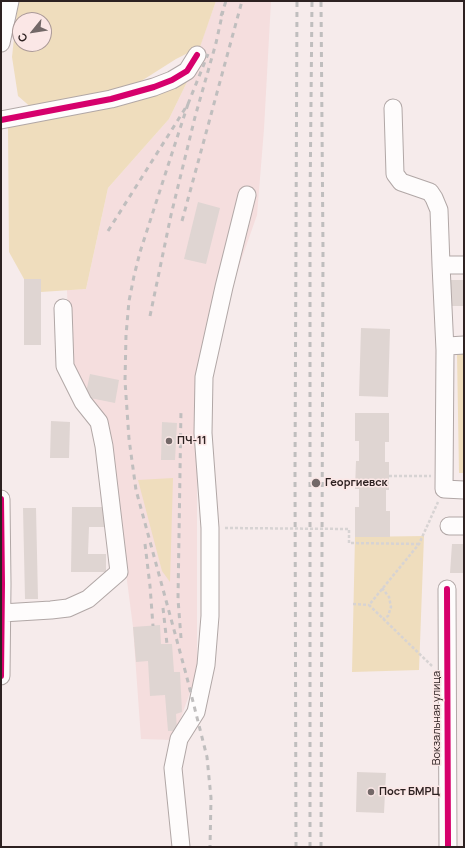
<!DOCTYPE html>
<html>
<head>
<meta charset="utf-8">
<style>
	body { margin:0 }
	#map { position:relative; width:465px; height:848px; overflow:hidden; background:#f6ebeb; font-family:Manrope,sans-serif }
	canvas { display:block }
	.frame { position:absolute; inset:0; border:2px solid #2d2121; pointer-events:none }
	.north { position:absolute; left:12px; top:12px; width:40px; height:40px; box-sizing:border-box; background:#fbe7e6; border:1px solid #a99897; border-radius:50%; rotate:240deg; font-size:11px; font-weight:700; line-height:16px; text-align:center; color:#2d2121 }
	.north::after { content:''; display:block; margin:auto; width:14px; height:18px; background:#736868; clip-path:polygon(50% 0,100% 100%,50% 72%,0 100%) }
</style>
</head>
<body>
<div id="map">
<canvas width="465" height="848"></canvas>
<div class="frame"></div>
<div class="north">С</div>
</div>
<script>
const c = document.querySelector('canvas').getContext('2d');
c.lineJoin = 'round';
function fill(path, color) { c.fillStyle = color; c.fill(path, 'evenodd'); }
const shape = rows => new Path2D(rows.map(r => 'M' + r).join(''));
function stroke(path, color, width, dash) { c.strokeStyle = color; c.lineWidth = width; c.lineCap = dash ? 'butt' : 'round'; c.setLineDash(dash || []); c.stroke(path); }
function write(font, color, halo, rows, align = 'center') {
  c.font = font + ' Manrope,sans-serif'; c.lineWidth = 3; c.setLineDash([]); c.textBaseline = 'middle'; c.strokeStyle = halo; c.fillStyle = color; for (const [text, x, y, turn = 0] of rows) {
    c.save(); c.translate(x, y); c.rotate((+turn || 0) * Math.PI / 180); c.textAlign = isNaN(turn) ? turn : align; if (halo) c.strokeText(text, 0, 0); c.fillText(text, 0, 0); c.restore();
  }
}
const built = shape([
	[216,1,271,1,264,129,257,215,197,386,197,673,173,740,141,739,133,627,106,418,85,397,70,364,67,290,86,289,108,188,169,119,187,82]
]);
const green = shape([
	[18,1,216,1,200,47,176,59,135,85,72,101,33,109,18,96,12,57],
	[20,20,44,20,44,44,20,44],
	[187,82,169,119,108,188,86,289,41,292,41,279,24,279,9,252,8,128,29,121],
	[464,353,464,473,459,473,457,354],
	[173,478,170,582,162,571,138,480],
	[424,536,419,670,352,672,355,537]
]);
const building = shape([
	[198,202,220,208,206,264,184,259],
	[24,279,41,279,41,345,24,345],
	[450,280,464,280,464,306,450,306],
	[361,328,390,329,388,397,359,396],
	[90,374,119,380,115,403,85,397],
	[355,413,389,413,389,442,385,442,385,462,389,462,389,490,386,490,386,511,390,511,390,537,355,537,355,507,359,507,359,489,355,489,356,461,359,461,359,441,355,441],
	[51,421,70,422,69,458,50,458],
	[162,422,177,423,175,460,161,460],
	[72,507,104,507,104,527,89,527,88,554,106,554,106,572,71,572],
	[23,508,36,508,38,599,25,599],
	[452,544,464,544,464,573,450,573],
	[160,625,161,644,172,644,174,672,180,672,182,712,176,714,177,731,168,731,165,695,150,696,148,661,136,662,133,627],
	[357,772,386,773,384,813,356,812]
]);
const path = shape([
	[389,476,431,476],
	[225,528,349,529,349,543,418,544],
	[382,588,389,597,391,607,388,616,383,619],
	[353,604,369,605],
	[432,666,369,605,419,544,438,502]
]);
const minor = shape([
	[1,43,10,1],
	[393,108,395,174,401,182,430,192,434,198,439,210,441,265],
	[1,120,111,99,154,87,172,80,187,71,197,55],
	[464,345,448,346,445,350,444,489,464,490],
	[445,350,441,265,464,265],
	[1,499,2,584,1,676],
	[449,526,464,526],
	[447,589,448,847],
	[2,613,51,610,68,608,88,599,119,572,104,446,99,422,83,402,65,366,63,308],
	[181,847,173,768,179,739,196,712,206,665,210,616,210,528,203,433,204,377,224,287,247,195]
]);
const rail = shape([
	[221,16,226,1],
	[188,104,140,252,134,276,129,301,126,335,125,381,129,439,136,490,186,674,207,757,211,798,210,847],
	[182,221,242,1],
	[108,231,188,104,208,54],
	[150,316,171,215,195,117,216,43,223,11],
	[145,544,150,586,153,626],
	[163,608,167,644],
	[181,638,178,599,181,409],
	[296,847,295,473,297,1],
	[310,847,310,203,312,1],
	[321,847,323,250,321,1]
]);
const cycleway = shape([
	[1,120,111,99,154,87,172,80,187,71,197,55],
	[1,499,2,584,1,676],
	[447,589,448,847]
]);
const markers = [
	[169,441,4,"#736868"],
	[316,483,5,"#736868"],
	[371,792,4,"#736868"]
];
const poiNames = [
	["ПЧ-11",177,441],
	["Георгиевск",325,483],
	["Пост БМРЦ",379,792]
];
const streetNames = [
	["Вокзальная улица",437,718,-90]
];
fill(built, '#f5dede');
fill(green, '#efddbd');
fill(building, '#dfd5d2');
stroke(minor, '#b1a7a6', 19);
stroke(path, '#d7d3d3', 2.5, [3, 2]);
stroke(minor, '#fefcfc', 17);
stroke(rail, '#c0bebe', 3, [5, 5]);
stroke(cycleway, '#d6006c', 6);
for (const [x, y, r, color] of markers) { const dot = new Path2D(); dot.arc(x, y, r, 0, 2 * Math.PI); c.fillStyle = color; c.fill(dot); stroke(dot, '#fbe7e6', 1.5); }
write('bold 11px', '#2d2121', '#fbe7e6', poiNames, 'left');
write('11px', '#2d2121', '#fbe7e6', streetNames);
</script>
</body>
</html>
